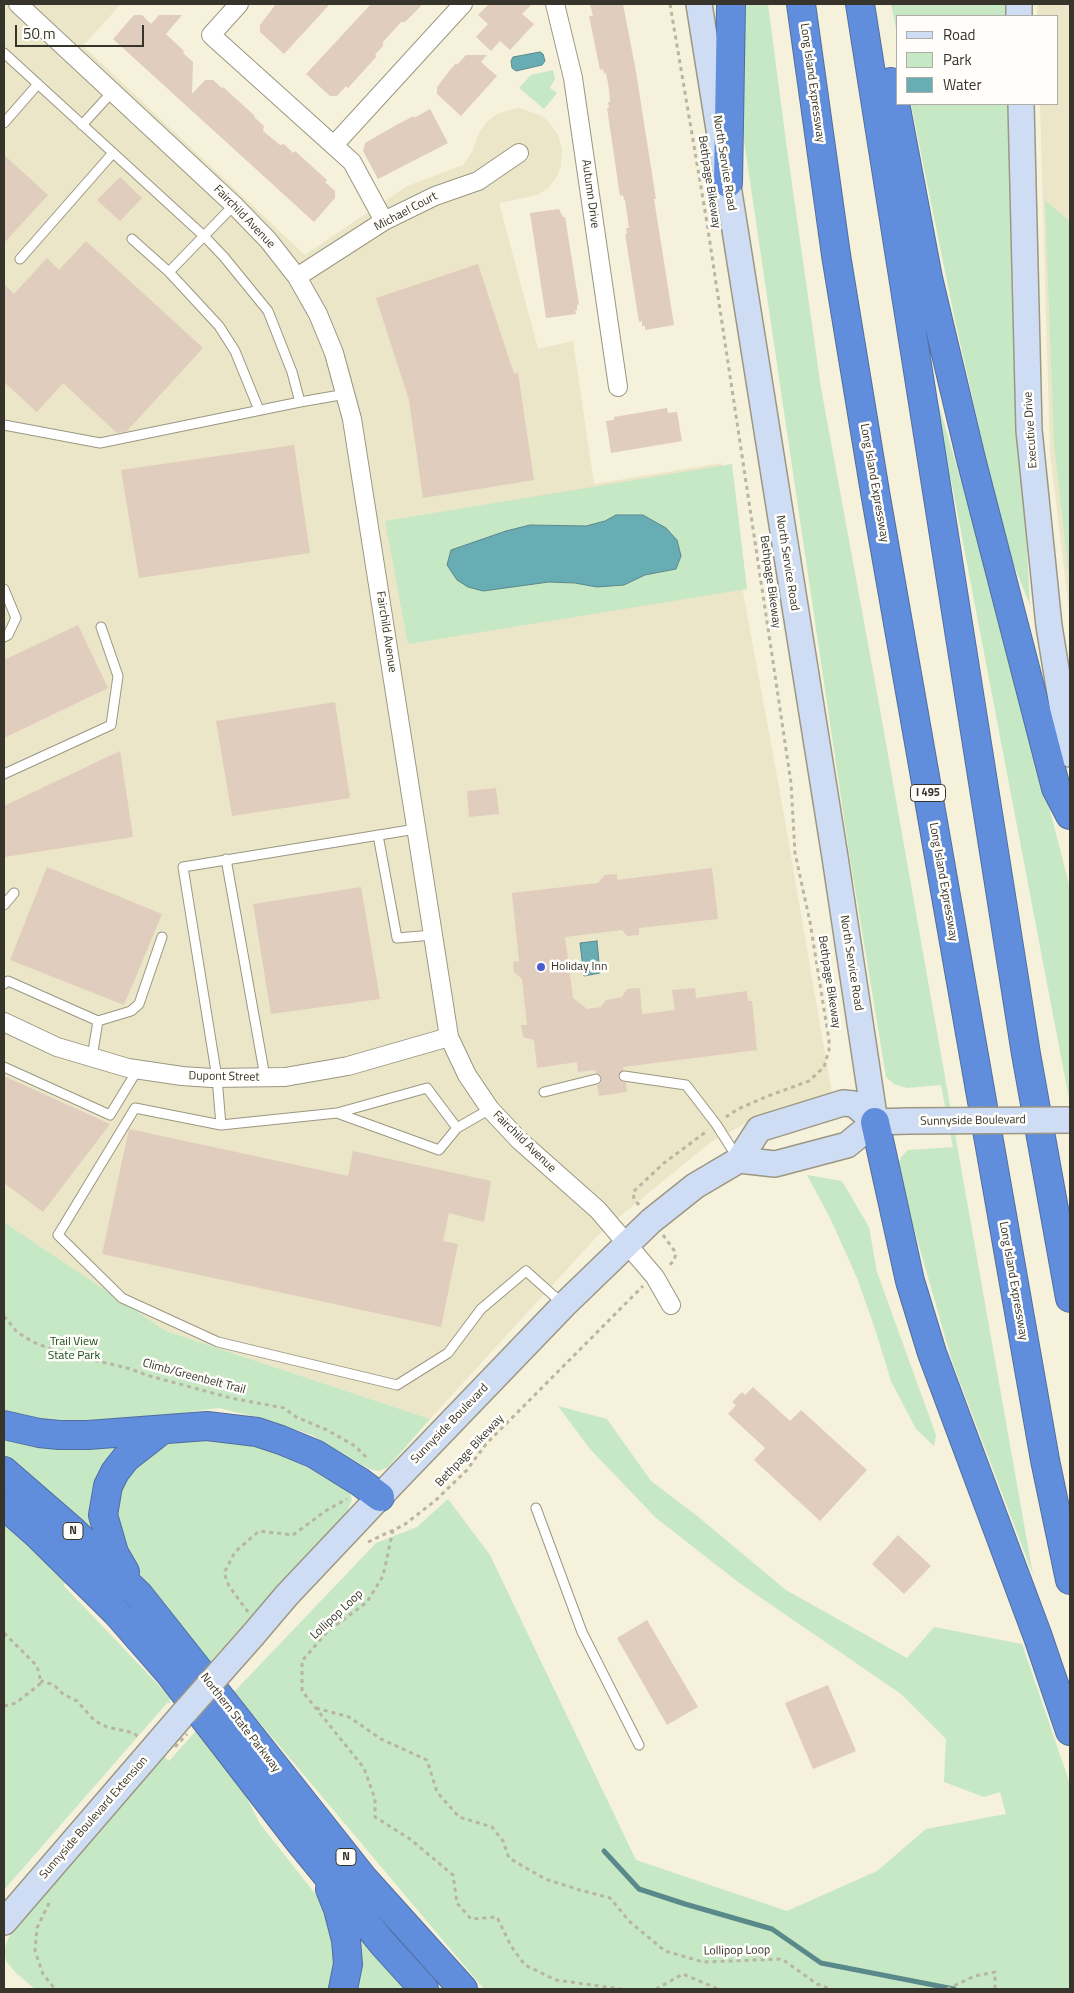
<!DOCTYPE html>
<html>
<head>
<meta charset="utf-8">
<style>
	body { margin:0 }
	#map { position:relative; width:1074px; height:1993px; overflow:hidden; background:#f6f1db; font-family:"Titillium Web",sans-serif }
	canvas { display:block }
	.frame { position:absolute; inset:0; border:5px solid #36342b; pointer-events:none }
	.legend { position:absolute; left:896px; top:15px; width:162px; height:90px; box-sizing:border-box; background:#fffefa; border:1px solid #afada7; margin:0; padding:6px 9px; list-style:none; font-size:15px; color:#36342b }
	.legend li { display:flex; align-items:center; gap:10px; height:25px }
	.legend b { width:25px; border:1px solid #afada7 }
	.scale { position:absolute; left:15px; top:25px; width:129px; height:22px; box-sizing:border-box; border:2px solid #36342b; border-top:0; padding-left:6px; font-size:15px; line-height:18px; white-space:nowrap; color:#36342b; -webkit-text-stroke:4px #fffefa; paint-order:stroke }
</style>
</head>
<body>
<div id="map">
<canvas width="1074" height="1993"></canvas>
<div class="frame"></div>
<ul class="legend">
<li><b style="height:6px;background:#cfddf4"></b>Road</li>
<li><b style="height:14px;background:#c6e8c5"></b>Park</li>
<li><b style="height:14px;background:#69adb4"></b>Water</li>
</ul>
<div class="scale">50 m</div>
</div>
<script>
const c = document.querySelector('canvas').getContext('2d');
c.lineJoin = 'round';
function fill(path, color) { c.fillStyle = color; c.fill(path, 'evenodd'); }
const shape = rows => new Path2D(rows.map(r => 'M' + r).join(''));
function stroke(path, color, width, dash) { c.strokeStyle = color; c.lineWidth = width; c.lineCap = dash ? 'butt' : 'round'; c.setLineDash(dash || []); c.stroke(path); }
function write(font, color, halo, rows, align = 'center') {
  c.font = font + ' "Titillium Web",sans-serif'; c.lineWidth = 5; c.setLineDash([]); c.textBaseline = 'middle'; c.strokeStyle = halo; c.fillStyle = color; for (const [text, x, y, turn = 0] of rows) {
    c.save(); c.translate(x, y); c.rotate((+turn || 0) * Math.PI / 180); c.textAlign = isNaN(turn) ? turn : align; if (halo) c.strokeText(text, 0, 0); c.fillText(text, 0, 0); c.restore();
  }
}
const built = shape([
	[4,4,121,4,83,46,305,255,407,186,463,165,472,152,479,133,486,123,494,116,506,111,519,108,540,115,549,122,558,135,562,150,561,166,556,178,548,188,537,195,499,203,538,349,573,341,594,484,722,463,731,527,781,798,832,1094,759,1116,711,1142,602,1231,430,1419,166,1331,4,1222],
	[1037,4,1070,4,1070,619,1050,452,1040,104,1058,104,1058,16,1037,16]
]);
const green = shape([
	[736,4,768,4,786,142,821,388,878,698,1033,1575,952,1361,897,1169,901,1157,908,1150,953,1147,941,1085,907,1088,894,1084,886,1077,849,852,743,134,735,40],
	[891,4,1005,4,1005,16,898,16,898,38],
	[553,70,555,79,550,88,557,93,544,109,519,88,531,75],
	[911,104,1008,104,1012,284,1030,605,1005,543,953,311],
	[1045,200,1070,222,1070,586,1054,444],
	[933,385,998,609,1070,888,1070,1104],
	[732,464,747,589,408,644,385,521],
	[616,515,666,528,677,539,681,556,676,569,597,587,575,583,549,582,483,591,451,550,530,525,586,526,605,521],
	[807,1175,842,1181,869,1227,877,1272,936,1435,934,1446,916,1429,891,1381,875,1329,857,1278,831,1220],
	[4,1222,166,1331,430,1419,388,1467,379,1471,369,1469,312,1435,271,1421,219,1408,62,1430,4,1419],
	[558,1406,607,1419,651,1481,696,1515,786,1590,907,1658,934,1627,1022,1644,1070,1784,1070,1989,484,1989,234,1692,376,1543,417,1527,448,1499,490,1555,636,1860,787,1911,877,1871,926,1829,1006,1814,1000,1792,984,1797,944,1782,946,1739,901,1694,738,1582,655,1517,590,1449],
	[4,1432,126,1444,94,1530,87,1528,4,1459],
	[180,1438,221,1438,285,1452,349,1490,352,1500,347,1512,207,1665,182,1635,154,1590,120,1552,108,1514,118,1475,144,1450],
	[4,1521,66,1583,63,1585,171,1698,169,1701,171,1703,167,1703,4,1890],
	[196,1731,233,1771,260,1824,324,1905,339,1938,336,1989,35,1989,16,1973,6,1961,4,1950,9,1937,163,1755,169,1761],
	[361,1938,408,1989,351,1989,351,1941]
]);
const water = shape([
	[540,52,543,54,545,61,542,65,516,71,512,68,511,61,513,57,540,52],
	[616,515,643,515,666,528,677,540,681,556,676,569,645,575,624,585,597,587,575,583,549,582,483,591,468,587,457,580,447,565,451,550,506,531,530,525,586,526,605,521,616,515],
	[597,941,600,973,584,976,580,943,597,941]
]);
const stream = shape([
	[604,1851,639,1889,685,1904,772,1929,821,1963,954,1989]
]);
const building = shape([
	[276,4,330,4,284,54,260,32,260,25],
	[371,4,423,4,405,22,401,22,383,42,383,46,375,55,377,56,348,88,346,86,337,96,330,96,306,74],
	[489,4,532,4,522,14,534,24,510,50,500,41,491,51,476,37,488,24,478,15],
	[590,4,623,4,636,72,656,199,654,199,674,325,645,330,645,326,642,326,642,321,639,322,625,234,627,234,626,228,629,228,625,200,624,200,623,195,620,196,607,108,609,108,608,102,610,102,609,89,606,73,604,74,603,69,600,70,589,16,593,16],
	[134,15,142,15,151,24,159,15,182,15,166,34,184,51,183,53,193,62,192,94,205,80,213,80,222,88,223,87,255,116,254,117,264,126,263,131,280,145,284,144,293,153,295,151,327,180,325,182,335,191,335,198,314,222,113,39],
	[466,55,487,55,481,62,497,76,461,116,437,94,437,87,450,70,456,63,457,65],
	[430,109,448,143,378,179,363,151,365,143,398,124,414,116,414,118],
	[4,155,48,195,4,243],
	[120,177,142,198,120,221,97,200],
	[559,209,563,217,565,217,579,304,577,305,577,310,575,311,576,314,546,318,530,213],
	[86,241,203,348,127,431,117,433,63,383,37,412,4,382,4,284,14,294,47,258,59,270],
	[478,264,514,374,518,373,534,480,423,498,409,400,376,298],
	[667,408,668,413,677,412,682,441,611,453,606,421,614,420,614,417],
	[294,445,310,553,139,578,121,470],
	[78,625,108,688,4,738,4,660],
	[335,702,350,798,232,816,216,721],
	[120,751,133,837,4,857,4,806],
	[496,788,499,814,469,817,467,791],
	[47,867,162,914,124,1005,10,960],
	[712,868,718,919,639,928,639,935,627,936,622,930,565,937,573,998,587,1009,601,1007,606,1000,622,997,627,989,640,988,642,1014,675,1010,672,990,695,988,696,998,747,991,748,1001,752,1001,757,1050,623,1067,624,1070,619,1073,618,1078,621,1081,626,1083,627,1092,599,1096,597,1085,601,1083,602,1078,600,1074,596,1073,595,1070,578,1072,577,1062,537,1068,534,1040,523,1037,521,1025,527,1025,522,979,514,972,513,962,519,961,512,893,598,883,605,875,617,874,617,880],
	[361,887,380,999,271,1014,253,904],
	[4,1076,110,1124,43,1212,4,1183],
	[129,1129,348,1176,353,1151,491,1181,484,1222,449,1213,443,1241,458,1244,441,1327,102,1254],
	[753,1387,790,1421,801,1410,867,1470,820,1521,754,1460,765,1448,728,1414,736,1405,732,1402,742,1392,745,1395],
	[898,1535,931,1566,904,1594,872,1564],
	[647,1620,698,1707,667,1725,617,1638],
	[828,1685,856,1751,813,1769,785,1703]
]);
const path = shape([
	[670,4,707,223,772,655,791,783,795,853,810,922,829,1040,829,1050,824,1067,809,1081,768,1096,738,1109,726,1117],
	[639,1205,634,1199,633,1192,664,1163,707,1131],
	[663,1235,676,1253,674,1261,667,1267],
	[4,1316,17,1332,33,1342,56,1351,131,1369,146,1375,231,1398,284,1408,296,1417,327,1430,355,1446,365,1456,366,1460],
	[393,1530,383,1576,367,1602,327,1632,302,1661,302,1691,364,1768,375,1799,375,1817,410,1839,453,1875,457,1903,471,1919,497,1917,511,1946,525,1965,556,1980,621,1989],
	[368,1542,404,1525,436,1500,467,1470,486,1444,643,1286],
	[248,1612,229,1586,224,1573,235,1552,259,1531,293,1535,327,1510,347,1499],
	[4,1633,37,1666,41,1682],
	[41,1683,42,1681,54,1685,63,1694,77,1701,95,1721,107,1727,134,1733,138,1737],
	[4,1706,16,1703,41,1683],
	[316,1708,349,1717,381,1739,427,1760,437,1792,459,1817,492,1827,503,1841,509,1858,545,1879,580,1890,610,1898,630,1922,665,1951,703,1962,782,1959,817,1984,831,1989],
	[49,1903,37,1928,35,1951,43,1974,55,1989],
	[656,1989,683,1974,718,1989],
	[947,1989,975,1976,995,1972,995,1989]
]);
const lane = shape([
	[4,53,205,237,224,257,268,311,292,372,300,402],
	[4,123,38,84],
	[82,125,113,91],
	[234,205,169,272,219,326,235,351,259,410],
	[132,239,169,272],
	[20,259,112,154],
	[4,425,100,443,300,402,346,394],
	[4,589,16,618,8,635,4,637],
	[4,774,111,725,118,676,101,627],
	[416,829,183,867,217,1078,221,1125,337,1113,439,1150,457,1128,490,1109],
	[378,835,397,938,433,935],
	[226,859,265,1077],
	[4,905,14,893],
	[4,984,8,981,98,1021,92,1057],
	[98,1021,131,1011,139,1004,162,937],
	[4,1067,110,1115,138,1069],
	[624,1076,686,1085,716,1124,737,1157],
	[544,1092,596,1079],
	[337,1113,427,1088,457,1128],
	[221,1125,135,1108,58,1235,122,1298,218,1342,397,1385,448,1353,481,1309,526,1271,563,1304],
	[536,1508,582,1632,639,1745]
]);
const street = shape([
	[18,4,234,205,268,240,297,277,318,314,334,353,352,419,449,1037,467,1075,490,1109,519,1140,598,1210,655,1277,671,1305],
	[239,4,211,35,352,162,384,221],
	[555,4,573,78,618,387],
	[334,145,463,4],
	[297,277,384,221,435,196,478,181,519,153],
	[4,1022,57,1047,128,1068,182,1076,212,1078,285,1077,348,1066,449,1037]
]);
const secondary = shape([
	[699,4,835,857,875,1122],
	[1019,4,1019,16],
	[1021,104,1029,430,1049,626,1070,754],
	[739,1160,775,1164,847,1145,875,1122,908,1121],
	[253,1635,287,1595,388,1488,564,1305,651,1221,695,1186,739,1160,759,1129,843,1103,854,1104,875,1122],
	[4,1922,184,1713]
]);
const highway = shape([
	[801,4,836,255,875,492,1045,1460,1070,1580],
	[860,4,1026,1054,1070,1298],
	[891,82,928,278,971,459,1056,788,1070,815],
	[728,183,731,4],
	[875,1122,910,1281,932,1353,1038,1637,1070,1731],
	[4,1425,39,1433,59,1435,88,1435,207,1426,257,1432,281,1440,315,1454,360,1482,380,1497],
	[4,1471,72,1530,139,1595,363,1878,463,1989],
	[4,1505,38,1535,116,1612,171,1675,299,1841,384,1945,424,1989],
	[125,1572,114,1553,103,1515,108,1486,115,1472,126,1458,162,1430],
	[330,1889,338,1909,346,1940,348,1964,343,1989]
]);
const pathBridge = shape([
	[175,1747,187,1734]
]);
const secondaryBridge = shape([
	[908,1121,1070,1120],
	[184,1713,253,1635]
]);
const markers = [
	[541,967,5,"#475cd0"]
];
const shields = [
	[928,793,35],
	[73,1531,20],
	[346,1857,20]
];
const shieldNames = [
	["I 495",928,793],
	["N",73,1531],
	["N",346,1857]
];
const streetNames = [
	["Long Island Expressway",812,83,82],
	["North Service Road",724,163,81],
	["Bethpage Bikeway",709,182,81],
	["Autumn Drive",590,194,82],
	["Michael Court",406,212,-28],
	["Fairchild Avenue",244,217,46],
	["Executive Drive",1031,430,-94],
	["Long Island Expressway",874,483,80],
	["North Service Road",787,563,81],
	["Bethpage Bikeway",770,582,82],
	["Fairchild Avenue",386,632,81],
	["Long Island Expressway",943,882,80],
	["North Service Road",851,963,81],
	["Bethpage Bikeway",829,982,81],
	["Dupont Street",224,1077,1],
	["Sunnyside Boulevard",973,1121,-1],
	["Fairchild Avenue",524,1142,44],
	["Long Island Expressway",1013,1281,80],
	["Climb/Greenbelt Trail",194,1377,15],
	["Sunnyside Boulevard",450,1424,-46],
	["Bethpage Bikeway",470,1451,-47],
	["Lollipop Loop",337,1615,-43],
	["Northern State Parkway",240,1723,52],
	["Sunnyside Boulevard Extension",94,1818,-49],
	["Lollipop Loop",737,1951,-1]
];
const poiNames = [
	["Holiday Inn",551,967]
];
const parkNames = [
	["Trail View",74,1342],
	["State Park",74,1356]
];
fill(built, '#ebe6c7');
fill(green, '#c6e8c5');
fill(water, '#69adb4');
stroke(water, '#5a898b', 1);
stroke(stream, '#5a898b', 5);
fill(building, '#e0cdbd');
stroke(lane, '#9b9782', 11);
stroke(street, '#9b9782', 20);
stroke(secondary, '#9b9782', 28);
stroke(highway, '#516e9e', 30);
stroke(path, '#b9b5a3', 3, [4, 4]);
stroke(lane, '#fff', 9);
stroke(street, '#fff', 18);
stroke(secondary, '#cfddf4', 25);
stroke(highway, '#608edc', 28);
stroke(secondaryBridge, '#9b9782', 28, []);
stroke(pathBridge, '#b9b5a3', 3, [4, 4]);
stroke(secondaryBridge, '#cfddf4', 25);
for (const [x, y, r, color] of markers) { const dot = new Path2D(); dot.arc(x, y, r, 0, 2 * Math.PI); c.fillStyle = color; c.fill(dot); stroke(dot, '#fffefa', 2); }
for (const [x, y, w] of shields) { const box = new Path2D(); box.roundRect(x - w / 2, y - 8.5, w, 17, 4); c.fillStyle = '#fffefa'; c.fill(box); stroke(box, '#36342b', 1); }
write('bold 11px', '#36342b', null, shieldNames);
write('12px', '#36342b', '#fffefa', streetNames);
write('12px', '#36342b', '#fffefa', poiNames, 'left');
write('12px', '#184e1a', '#fffefa', parkNames);
</script>
</body>
</html>
